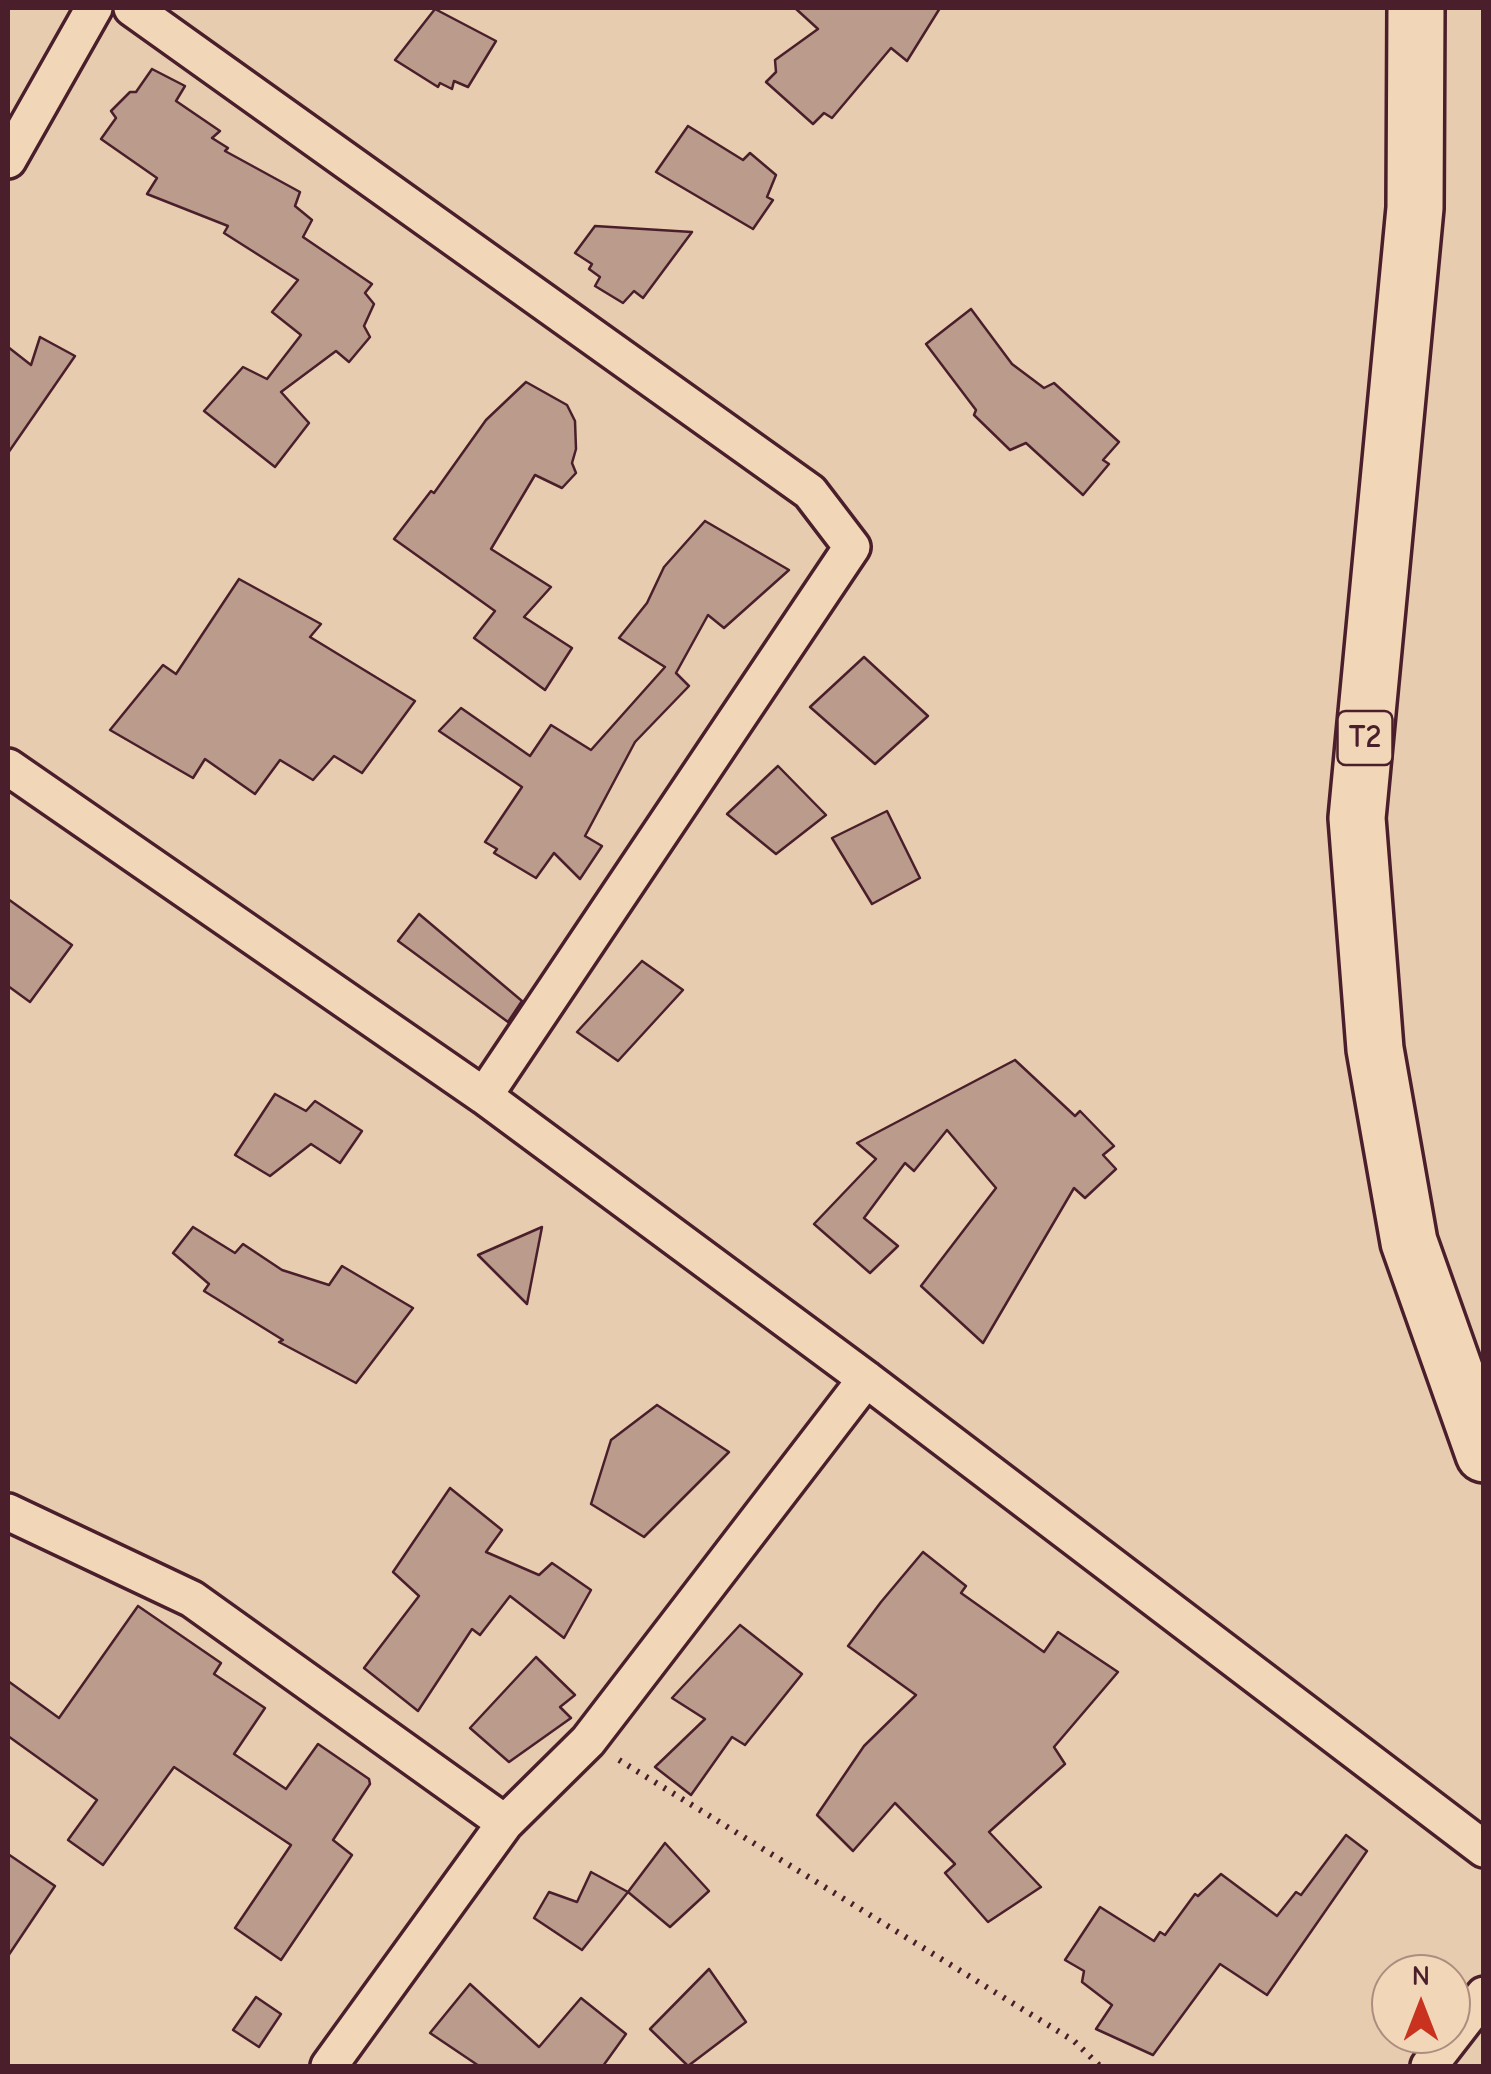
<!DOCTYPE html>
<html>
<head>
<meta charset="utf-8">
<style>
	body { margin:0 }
	#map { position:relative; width:1491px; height:2074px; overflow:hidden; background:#e7ccb0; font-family:"Comic Neue",sans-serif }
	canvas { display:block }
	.frame { position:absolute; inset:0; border:10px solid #4a1f2b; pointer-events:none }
	.north { position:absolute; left:1371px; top:1954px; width:100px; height:100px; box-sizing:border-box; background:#f1d7b8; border:2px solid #ae8d80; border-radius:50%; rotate:0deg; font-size:28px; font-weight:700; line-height:40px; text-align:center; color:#4a1f2b }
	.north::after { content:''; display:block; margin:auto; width:35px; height:45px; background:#c8321e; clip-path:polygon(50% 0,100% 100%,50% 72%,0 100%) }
</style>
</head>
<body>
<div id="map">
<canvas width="1491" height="2074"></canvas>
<div class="frame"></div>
<div class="north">N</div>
</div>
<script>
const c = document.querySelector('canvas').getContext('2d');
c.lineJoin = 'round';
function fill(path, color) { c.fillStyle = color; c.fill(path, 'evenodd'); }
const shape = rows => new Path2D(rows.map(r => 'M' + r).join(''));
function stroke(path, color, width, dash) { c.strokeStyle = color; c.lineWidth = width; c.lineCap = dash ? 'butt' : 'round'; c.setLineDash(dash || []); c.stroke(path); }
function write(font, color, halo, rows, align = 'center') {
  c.font = font + ' "Comic Neue",sans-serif'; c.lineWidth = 8; c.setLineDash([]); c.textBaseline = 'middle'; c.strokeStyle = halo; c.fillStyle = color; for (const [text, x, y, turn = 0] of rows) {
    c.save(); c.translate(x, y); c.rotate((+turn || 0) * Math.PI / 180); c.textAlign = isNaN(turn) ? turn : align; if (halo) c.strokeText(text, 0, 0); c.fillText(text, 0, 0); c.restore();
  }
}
const building = shape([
	[795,8,940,8,907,61,891,48,832,118,824,113,813,124,766,82,776,72,775,60,818,29,795,8],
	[435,9,496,41,468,87,454,81,452,89,440,83,438,87,395,60,435,9],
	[152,69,185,86,176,101,220,131,212,138,228,148,225,151,300,192,295,206,312,220,303,237,372,284,365,293,374,304,364,326,370,337,349,362,336,351,281,392,309,423,275,467,204,411,243,367,267,379,301,335,272,312,298,280,224,233,228,226,147,194,157,178,101,139,116,118,111,111,130,92,136,92,152,69],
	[688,126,743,160,750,153,776,175,767,197,773,200,753,229,656,172,688,126],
	[595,226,692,232,643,298,634,291,623,303,595,286,600,277,589,269,592,264,575,253,595,226],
	[971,309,1012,364,1044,388,1054,383,1119,442,1103,460,1109,464,1083,495,1026,443,1010,450,974,415,976,410,926,344,971,309],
	[40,337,75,356,8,453,8,347,31,365,40,337],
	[526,382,567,405,575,421,576,449,572,463,576,473,562,488,535,475,491,549,551,587,524,617,572,648,545,690,474,638,495,611,394,539,431,491,434,493,486,420,526,382],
	[705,521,789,570,724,628,708,615,676,673,689,686,635,742,585,836,602,846,580,879,554,853,536,878,494,853,497,849,485,842,522,787,439,731,461,708,530,756,551,725,591,750,665,667,619,638,647,603,664,567,705,521],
	[239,579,321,624,310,637,415,701,362,773,334,756,313,780,280,760,255,794,205,759,193,778,110,730,163,665,176,674,239,579],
	[864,657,928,716,875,764,810,707,864,657],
	[778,766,826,815,776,854,727,814,778,766],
	[887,811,920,878,872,904,832,838,887,811],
	[8,899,72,945,30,1002,8,986,8,899],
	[419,914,522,1001,508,1022,398,941,419,914],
	[642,961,683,990,618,1061,577,1032,642,961],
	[1015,1060,1075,1116,1080,1111,1114,1146,1103,1155,1116,1169,1085,1198,1074,1188,983,1343,921,1286,996,1188,947,1130,914,1171,905,1163,864,1218,898,1246,870,1273,814,1224,876,1159,857,1143,1015,1060],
	[275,1094,306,1111,315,1101,362,1131,340,1163,311,1144,270,1176,235,1155,275,1094],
	[193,1227,235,1253,243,1244,282,1270,329,1285,342,1266,413,1308,356,1383,279,1342,283,1340,204,1291,209,1284,173,1253,193,1227],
	[542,1227,527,1304,478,1255,542,1227],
	[657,1405,729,1452,644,1537,591,1504,611,1440,657,1405],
	[450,1488,502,1530,486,1552,539,1575,552,1563,591,1590,564,1638,510,1596,480,1635,472,1629,418,1711,364,1668,419,1596,393,1572,450,1488],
	[923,1552,966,1586,961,1593,1044,1652,1058,1632,1118,1672,1054,1747,1065,1764,989,1832,1041,1887,988,1922,945,1873,955,1864,895,1803,853,1851,817,1815,864,1746,916,1695,848,1646,881,1602,923,1552],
	[138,1606,221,1663,214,1674,265,1708,234,1754,286,1789,318,1744,369,1779,370,1784,333,1840,352,1855,281,1960,235,1928,291,1845,174,1767,103,1865,68,1840,97,1800,8,1736,8,1681,59,1718,138,1606],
	[740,1625,802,1674,745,1745,732,1737,691,1795,655,1767,705,1719,672,1698,740,1625],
	[536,1657,575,1695,560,1707,571,1718,509,1762,470,1728,536,1657],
	[1346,1835,1367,1851,1267,1995,1220,1964,1153,2055,1096,2029,1112,2005,1082,1982,1084,1971,1065,1960,1100,1907,1154,1941,1160,1932,1165,1935,1195,1894,1198,1896,1221,1874,1277,1916,1296,1892,1301,1895,1346,1835],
	[665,1843,709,1891,670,1927,628,1892,665,1843],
	[8,1854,55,1886,8,1956,8,1854],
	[591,1872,628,1892,582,1950,534,1918,549,1892,577,1902,591,1872],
	[709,1969,746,2022,688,2066,650,2029,709,1969],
	[470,1984,539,2047,581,1998,626,2034,603,2066,479,2066,430,2033,470,1984],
	[256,1997,281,2014,259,2047,233,2030,256,1997]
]);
const path = shape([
	[619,1760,1074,2041,1100,2066]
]);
const minor = shape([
	[132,8,810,492,852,547,484,1096],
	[8,160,94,8],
	[8,767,484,1096,866,1379,1484,1849],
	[8,1512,192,1599,505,1823],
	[329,2066,505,1823,588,1741,866,1379],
	[1429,2066,1484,1995]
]);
const trunk = shape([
	[1416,8,1415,208,1357,818,1375,1049,1409,1242,1484,1454]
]);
const shields = [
	[1365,738,55]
];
const shieldNames = [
	["T2",1365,738]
];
fill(building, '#bb9b8b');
stroke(building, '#4a1f2b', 2.5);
stroke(minor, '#4a1f2b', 42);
stroke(trunk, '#4a1f2b', 62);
stroke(path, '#4a1f2b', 6, [2.5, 8]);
stroke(minor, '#f1d7b8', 35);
stroke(trunk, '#f1d7b8', 55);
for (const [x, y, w] of shields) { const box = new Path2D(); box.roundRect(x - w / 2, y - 27, w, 54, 8); c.fillStyle = '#f1d7b8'; c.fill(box); stroke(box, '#4a1f2b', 2.5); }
write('bold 32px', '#4a1f2b', null, shieldNames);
</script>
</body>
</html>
